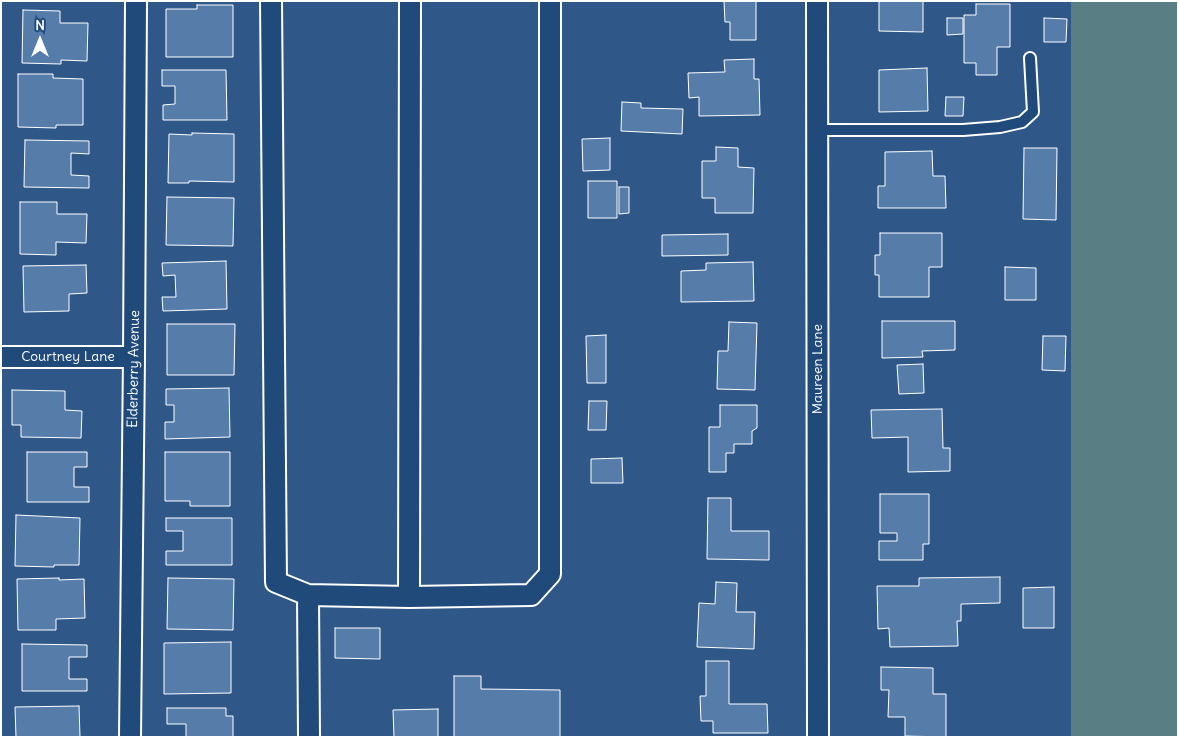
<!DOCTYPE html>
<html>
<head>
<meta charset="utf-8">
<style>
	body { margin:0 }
	#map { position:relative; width:1179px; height:738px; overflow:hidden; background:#2f5888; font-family:Delius,sans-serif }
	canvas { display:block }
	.frame { position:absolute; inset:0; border:2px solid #fff; pointer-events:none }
	.north { position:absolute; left:15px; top:15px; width:50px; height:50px; -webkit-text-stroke:4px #1f4a7a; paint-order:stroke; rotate:0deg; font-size:14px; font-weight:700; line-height:20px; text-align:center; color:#fff }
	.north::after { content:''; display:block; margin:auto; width:18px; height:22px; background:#fff; clip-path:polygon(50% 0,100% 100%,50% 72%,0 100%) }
</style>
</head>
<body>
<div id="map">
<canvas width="1179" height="738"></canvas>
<div class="frame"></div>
<div class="north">N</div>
</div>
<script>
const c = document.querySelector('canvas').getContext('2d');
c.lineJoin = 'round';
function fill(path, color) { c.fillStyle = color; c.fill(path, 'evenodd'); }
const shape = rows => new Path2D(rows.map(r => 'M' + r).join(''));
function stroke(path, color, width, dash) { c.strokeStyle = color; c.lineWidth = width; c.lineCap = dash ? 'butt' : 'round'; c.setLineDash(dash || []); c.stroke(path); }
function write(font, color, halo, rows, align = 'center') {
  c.font = font + ' Delius,sans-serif'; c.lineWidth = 4.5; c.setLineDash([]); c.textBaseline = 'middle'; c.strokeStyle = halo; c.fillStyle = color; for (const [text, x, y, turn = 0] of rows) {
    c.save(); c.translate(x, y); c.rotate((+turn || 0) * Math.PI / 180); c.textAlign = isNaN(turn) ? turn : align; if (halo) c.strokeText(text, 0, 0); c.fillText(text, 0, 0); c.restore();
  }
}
const green = shape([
	[1071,1,1178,1,1178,737,1071,737]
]);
const building = shape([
	[724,1,756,1,756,40,730,40,730,22,725,22,724,1],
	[879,1,923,1,923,32,879,31,879,1],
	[976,4,1010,4,1010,47,997,47,997,75,976,75,976,63,964,63,964,15,976,15,976,4],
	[197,5,233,5,233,57,166,57,166,9,197,9,197,5],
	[23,10,60,11,60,23,88,23,87,61,61,60,61,64,22,63,23,10],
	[947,18,963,18,963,34,947,35,947,18],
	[1044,18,1067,19,1066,42,1044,42,1044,18],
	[754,59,754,79,759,79,760,115,699,116,699,97,689,98,688,73,725,72,724,60,754,59],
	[927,68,928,111,879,112,879,70,927,68],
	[162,70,226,70,227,120,163,120,163,105,175,104,175,86,162,86,162,70],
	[18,74,53,74,53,78,83,79,83,125,56,125,56,128,18,127,18,74],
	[946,97,964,97,963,116,945,116,946,97],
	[622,102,641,103,641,108,683,109,682,134,621,131,622,102],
	[192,133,234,134,234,182,189,181,189,183,168,183,169,134,192,135,192,133],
	[610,138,610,170,583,171,582,139,610,138],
	[25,140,89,141,89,154,71,153,71,175,89,176,89,188,24,187,25,140],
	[716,147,738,148,738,167,754,168,753,213,715,213,715,198,702,198,702,161,716,161,716,147],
	[1024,148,1057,148,1056,220,1023,219,1024,148],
	[932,151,933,176,945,176,946,208,878,208,878,186,885,186,885,152,932,151],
	[588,181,617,181,617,218,588,218,588,181],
	[619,187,629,187,629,213,619,214,619,187],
	[167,197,234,198,233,246,166,245,167,197],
	[20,202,57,202,57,214,87,214,86,243,56,242,56,255,20,254,20,202],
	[880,233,942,233,942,267,929,267,929,297,879,297,879,275,875,275,875,255,880,255,880,233],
	[728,234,728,255,662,256,662,235,728,234],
	[226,261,227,309,163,311,162,297,176,297,175,275,163,276,162,263,226,261],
	[753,262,754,301,681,302,681,271,706,270,706,263,753,262],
	[86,265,87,293,69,294,69,311,24,312,23,266,86,265],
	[1005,267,1036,268,1036,300,1005,300,1005,267],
	[882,321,955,321,955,350,922,351,923,357,882,358,882,321],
	[729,322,757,323,755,390,717,389,718,351,728,351,729,322],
	[167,324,235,324,234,375,167,375,167,324],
	[606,335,606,383,587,383,586,336,606,335],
	[1043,336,1066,336,1065,371,1042,370,1043,336],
	[923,364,924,393,899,394,897,365,923,364],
	[229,388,230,437,165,439,165,422,174,422,174,405,166,405,166,389,229,388],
	[12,390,65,391,65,410,82,411,81,438,21,437,21,425,12,425,12,390],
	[589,401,607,401,606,430,588,430,589,401],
	[720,405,757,405,757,428,752,431,752,444,734,444,734,453,726,453,726,472,709,472,709,427,720,427,720,405],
	[942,409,943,448,950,448,950,471,908,472,908,437,872,438,871,410,942,409],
	[27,452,87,452,87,467,74,467,74,487,89,487,89,502,27,502,27,452],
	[165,452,230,452,230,506,190,506,190,501,165,501,165,452],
	[622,458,623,483,591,483,591,459,622,458],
	[880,494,929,494,929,544,923,544,923,560,879,560,879,541,897,541,897,533,880,533,880,494],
	[708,498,731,498,731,531,769,531,769,560,707,559,708,498],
	[16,515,80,518,79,565,54,565,54,567,15,566,16,515],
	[166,518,232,518,232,565,166,565,166,551,183,551,183,531,166,531,166,518],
	[1000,577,1000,603,961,604,961,621,957,621,958,646,890,647,889,628,878,629,877,586,919,586,919,578,1000,577],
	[59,578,59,580,84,579,85,618,56,619,56,630,18,630,17,579,59,578],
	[168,578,234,579,233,630,167,629,168,578],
	[716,582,737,583,736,612,755,612,754,649,697,647,699,603,715,604,716,582],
	[1054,587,1054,628,1023,628,1023,588,1054,587],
	[335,628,380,628,380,659,335,658,335,628],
	[231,642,231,693,164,694,164,643,231,642],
	[22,644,87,645,87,657,69,657,69,679,87,679,87,691,22,691,22,644],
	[706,661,729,661,729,704,767,704,768,733,713,733,713,721,701,721,700,696,706,696,706,661],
	[881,667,933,668,933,694,946,694,946,737,905,736,905,717,888,717,889,690,881,690,881,667],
	[454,676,481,676,481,689,560,690,560,737,454,737,454,676],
	[79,706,80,737,16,737,15,707,79,706],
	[167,708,226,708,226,716,233,716,233,737,186,737,186,724,167,724,167,708],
	[438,709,438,737,394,737,393,710,438,709]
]);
const lane = shape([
	[818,130,963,130,1000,127,1022,122,1033,112,1030,58]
]);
const street = shape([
	[271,1,276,582,308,595,309,737],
	[817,1,818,737],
	[1,357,134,357],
	[308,595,409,597,531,595,550,574,550,1],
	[409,597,410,1],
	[130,737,134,357,136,1]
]);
const streetNames = [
	["Courtney Lane",68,357],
	["Elderberry Avenue",134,369,-89],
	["Maureen Lane",818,369,-90]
];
fill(green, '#597e83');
fill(building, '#567caa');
stroke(building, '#fff', 1);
stroke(lane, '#fff', 14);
stroke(street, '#fff', 24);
stroke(lane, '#1f4a7a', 10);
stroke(street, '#1f4a7a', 20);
write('14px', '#fff', '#1f4a7a', streetNames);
</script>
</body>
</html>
